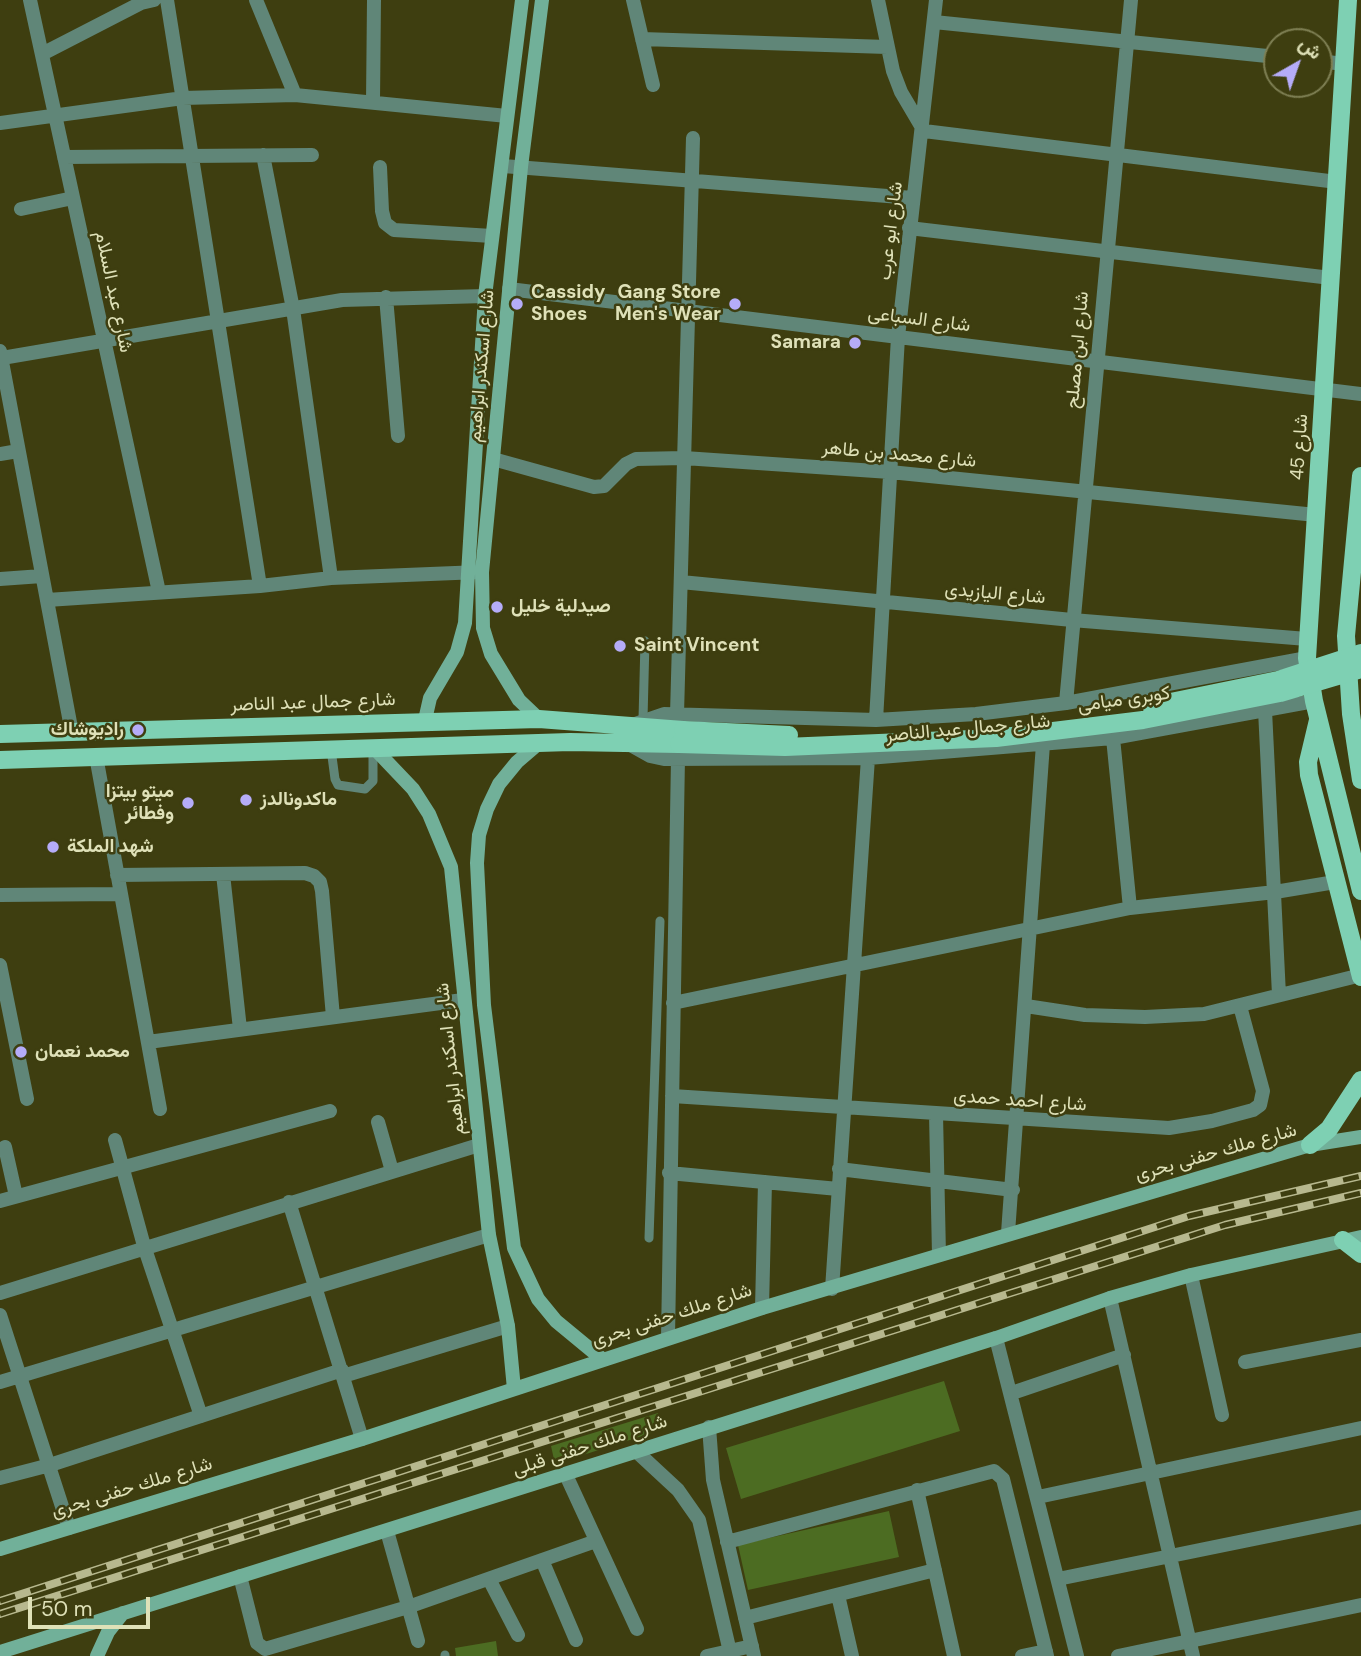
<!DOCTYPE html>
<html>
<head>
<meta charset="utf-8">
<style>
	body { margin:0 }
	#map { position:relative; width:1361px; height:1656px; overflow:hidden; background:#3e3e10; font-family:"DM Sans",Vazirmatn,sans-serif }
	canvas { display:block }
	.north { position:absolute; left:1263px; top:28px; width:70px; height:70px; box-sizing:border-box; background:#3e3e10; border:2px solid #7e7f53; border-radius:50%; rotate:40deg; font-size:19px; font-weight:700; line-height:28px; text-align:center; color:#dfe1b8 }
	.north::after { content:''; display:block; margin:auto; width:24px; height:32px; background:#b5acf8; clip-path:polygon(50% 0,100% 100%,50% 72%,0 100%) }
	.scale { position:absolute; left:28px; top:1597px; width:122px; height:32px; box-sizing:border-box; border:4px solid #dfe1b8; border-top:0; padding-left:9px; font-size:21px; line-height:24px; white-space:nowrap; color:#dfe1b8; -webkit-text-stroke:5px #3e3e10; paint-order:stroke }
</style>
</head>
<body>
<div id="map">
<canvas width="1361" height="1656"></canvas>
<div class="north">ش</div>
<div class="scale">50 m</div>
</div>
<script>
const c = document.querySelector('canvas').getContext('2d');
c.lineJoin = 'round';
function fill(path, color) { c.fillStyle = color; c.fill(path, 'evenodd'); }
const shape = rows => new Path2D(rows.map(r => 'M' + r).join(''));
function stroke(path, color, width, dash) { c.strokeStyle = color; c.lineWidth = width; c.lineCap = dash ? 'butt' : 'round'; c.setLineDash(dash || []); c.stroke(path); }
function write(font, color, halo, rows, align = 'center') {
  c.font = font + ' "DM Sans",Vazirmatn,sans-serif'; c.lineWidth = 5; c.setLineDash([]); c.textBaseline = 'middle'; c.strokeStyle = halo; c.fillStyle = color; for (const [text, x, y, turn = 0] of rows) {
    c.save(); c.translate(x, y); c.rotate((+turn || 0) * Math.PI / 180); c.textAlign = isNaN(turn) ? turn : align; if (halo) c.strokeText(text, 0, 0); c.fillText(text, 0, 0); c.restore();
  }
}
const building = shape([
	[944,1381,960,1431,741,1499,726,1448],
	[658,1413,661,1430,555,1464,551,1446],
	[889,1511,899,1557,748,1590,738,1545],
	[496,1641,498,1656,456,1656,455,1648]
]);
const lane = shape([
	[643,719,645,641],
	[331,749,335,779,338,785,365,789,373,781,373,747],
	[649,1238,660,921],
	[445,1655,445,1656]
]);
const street = shape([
	[30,0,159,592],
	[167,0,260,586],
	[256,0,295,95],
	[633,0,653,85],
	[878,0,893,71,901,92,924,131,1337,182],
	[934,22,1277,57],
	[642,39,887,47],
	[42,54,141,3,154,0],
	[1319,61,1344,64],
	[373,101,374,0],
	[0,123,183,98,295,95,507,116],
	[263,155,293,309,331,578],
	[64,157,312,155],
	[503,166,913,198],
	[380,167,382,211,385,223,394,230,492,236],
	[21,209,73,198],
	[909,228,1331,278],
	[509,289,1361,394],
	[386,297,398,436],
	[0,351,72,733],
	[2,358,342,300,485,296],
	[0,454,18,451],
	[493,459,594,487,604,486,626,464,636,459,684,458,890,472,1316,515],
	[0,579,42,576],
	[681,582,1072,620,1307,639],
	[47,600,260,586,331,578,480,572],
	[1066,703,1131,0],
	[1265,710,1279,995],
	[677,714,693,138],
	[876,720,898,337,936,0],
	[629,726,664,714,876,720,976,714,1066,703,1307,658],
	[1113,738,1130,908],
	[625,742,650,756,664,759,868,758,1113,738,1314,701],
	[96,756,160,1109],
	[223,874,240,1029],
	[117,875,305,873,314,876,320,882,322,891,333,1017],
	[0,895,121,894],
	[0,965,27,1099],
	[673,1003,1130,908,1275,892,1335,882],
	[1026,1006,1085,1015,1145,1017,1204,1014,1361,975],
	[148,1042,463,1000],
	[672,1096,1169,1128,1212,1121,1253,1110,1260,1105,1263,1091,1240,1006],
	[936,1114,939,1255],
	[378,1122,392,1171],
	[115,1140,144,1246,201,1416],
	[5,1147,16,1196],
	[839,1169,1013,1190],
	[669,1173,838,1189],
	[0,1201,330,1111],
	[289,1202,362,1439],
	[1008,1233,1043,744],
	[1191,1275,1222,1415],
	[832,1289,868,758],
	[0,1293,479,1145],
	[1110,1298,1193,1656],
	[762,1308,765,1182],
	[0,1315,69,1528],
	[668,1337,678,758],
	[996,1338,1077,1656],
	[1245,1362,1361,1340],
	[343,1376,508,1326],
	[0,1382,489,1235],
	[1012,1393,1124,1355],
	[709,1427,713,1480,754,1656],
	[637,1452,678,1490,699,1520,731,1656],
	[566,1475,637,1629],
	[0,1478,50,1465,342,1370],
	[917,1490,954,1656],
	[1038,1497,1361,1428],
	[387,1531,418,1641],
	[727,1542,994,1471,1003,1479,1047,1656],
	[542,1560,576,1640],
	[240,1576,257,1643,265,1649,408,1607,596,1541],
	[489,1579,518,1635],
	[1058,1579,1361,1517],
	[838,1595,852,1656],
	[745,1618,935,1570],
	[707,1656,752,1646],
	[1022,1656,1046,1651],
	[1118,1656,1361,1605]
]);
const secondary = shape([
	[539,719,519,700,491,654,483,628,482,572,521,167,542,0],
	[425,720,430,698,457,652,465,623,485,296,522,0],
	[538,744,517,762,499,784,487,809,479,835,477,863,484,1005,514,1248,538,1299,556,1321,602,1359],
	[373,747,413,789,429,814,451,867,489,1235,508,1326,514,1389],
	[0,1549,362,1439,762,1308,1310,1145,1361,1137],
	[0,1652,996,1338,1110,1298,1191,1275,1361,1237],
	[97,1656,108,1632,123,1613]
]);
const primary = shape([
	[1348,0,1307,658,1314,701,1361,891],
	[1361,476,1346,636,1351,714,1361,780],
	[1318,720,1308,762,1309,775,1361,977],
	[0,734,539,719,683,730],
	[0,760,570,742,679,744],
	[1310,1145,1329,1129,1361,1080],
	[1343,1240,1361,1254]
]);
const rail = shape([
	[0,1601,1189,1216,1361,1176],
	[0,1614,1225,1225,1361,1193]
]);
const primaryBridge = shape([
	[1151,706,1278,680,1361,653],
	[683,730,789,735],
	[679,744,785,747,996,738,1143,720,1280,693,1361,669]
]);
const markers = [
	[517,304,7,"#b5acf8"],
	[735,304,7,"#b5acf8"],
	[855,343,7,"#b5acf8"],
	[497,607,7,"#b5acf8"],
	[620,646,7,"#b5acf8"],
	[138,730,7,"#b5acf8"],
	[246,800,7,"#b5acf8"],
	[188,803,7,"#b5acf8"],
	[53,847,7,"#b5acf8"],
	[21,1052,7,"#b5acf8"]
];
const streetNames = [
	["شارع ابو عرب",891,231,-83],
	["شارع عبد السلام",113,292,78],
	["شارع السباعى",919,320,7],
	["شارع ابن مصلح",1078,350,-85],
	["شارع اسكندر ابراهيم",482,366,-85],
	["شارع 45",1300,447,-86],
	["شارع محمد بن طاهر",899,455,5],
	["شارع اليازيدى",995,594,5],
	["كوبرى ميامى",1124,700,-8],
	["شارع جمال عبد الناصر",313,703,-2],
	["شارع جمال عبد الناصر",968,729,-5],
	["شارع اسكندر ابراهيم",451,1059,-96],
	["شارع احمد حمدى",1020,1101,4],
	["شارع ملك حفنى بحرى",1216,1153,-16],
	["شارع ملك حفنى بحرى",672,1316,-18],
	["شارع ملك حفنى قبلى",590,1446,-18],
	["شارع ملك حفنى بحرى",132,1488,-17]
];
const poiNames = [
	["Cassidy",531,293],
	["Shoes",531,315],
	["Gang Store",721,293,"right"],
	["Men's Wear",721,315,"right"],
	["Samara",841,343,"right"],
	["صيدلية خليل",511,607],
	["Saint Vincent",634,646],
	["راديوشاك",124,730,"right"],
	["ميتو بيتزا",174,792,"right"],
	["وفطائر",174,814,"right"],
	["ماكدونالدز",260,800],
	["شهد الملكة",67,847],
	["محمد نعمان",35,1052]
];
fill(building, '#4c6c22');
stroke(lane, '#608678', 9);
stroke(street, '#608678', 14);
stroke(secondary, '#71b099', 14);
stroke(primary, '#7ed0b3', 18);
stroke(rail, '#b7b88e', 8);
stroke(rail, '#3e3e10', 5, [16]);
stroke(primaryBridge, '#7ed0b3', 18);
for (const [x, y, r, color] of markers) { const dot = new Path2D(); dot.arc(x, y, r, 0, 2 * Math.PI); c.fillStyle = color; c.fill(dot); stroke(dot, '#3e3e10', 2.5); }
write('19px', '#dfe1b8', '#3e3e10', streetNames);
write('bold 19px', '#dfe1b8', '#3e3e10', poiNames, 'left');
</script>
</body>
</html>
